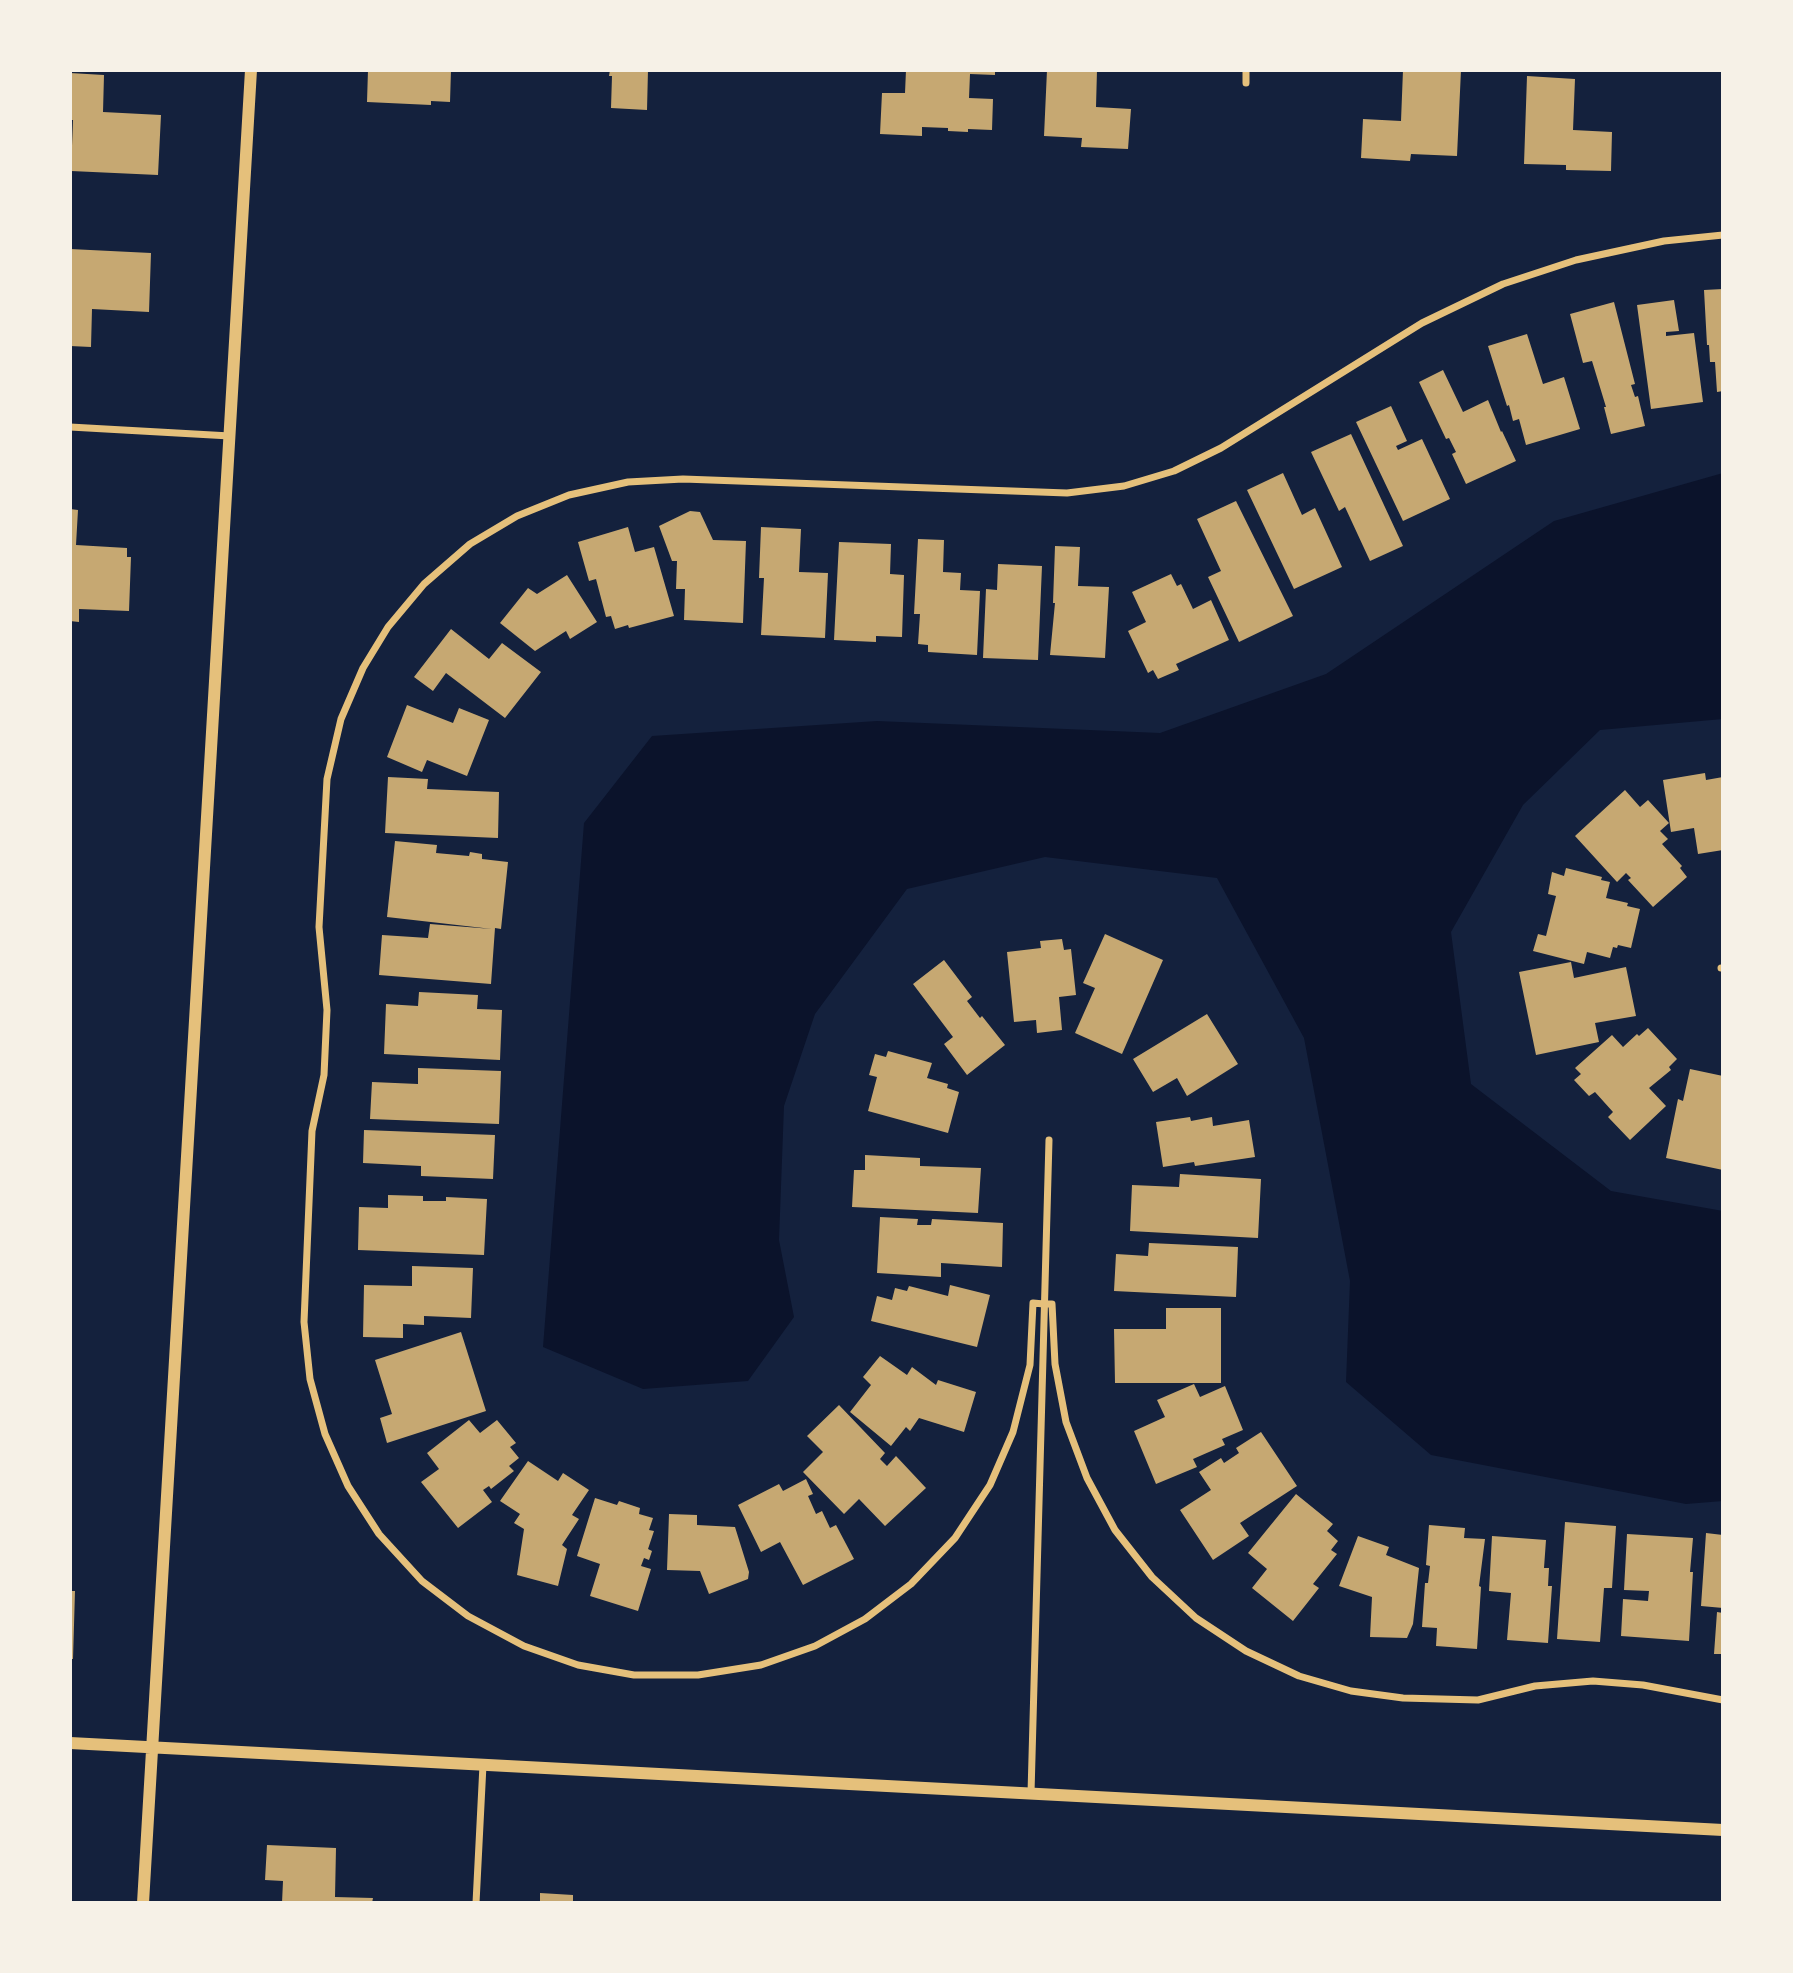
<!DOCTYPE html>
<html>
<head>
<meta charset="utf-8">
<style>
	body { margin:0 }
	#map { position:relative; width:1793px; height:1973px; overflow:hidden; background:#14213d; font-family:"Zilla Slab",serif }
	canvas { display:block }
	.frame { position:absolute; inset:0; border:72px solid #f6f1e7; pointer-events:none }
</style>
</head>
<body>
<div id="map">
<canvas width="1793" height="1973"></canvas>
<div class="frame"></div>
</div>
<script>
const c = document.querySelector('canvas').getContext('2d');
c.lineJoin = 'round';
function fill(path, color) { c.fillStyle = color; c.fill(path, 'evenodd'); }
const shape = rows => new Path2D(rows.map(r => 'M' + r).join(''));
function stroke(path, color, width, dash) { c.strokeStyle = color; c.lineWidth = width; c.lineCap = dash ? 'butt' : 'round'; c.setLineDash(dash || []); c.stroke(path); }
const water = shape([
	[1723,473,1723,719,1600,730,1523,805,1451,932,1471,1084,1611,1191,1723,1211,1723,1501,1686,1504,1431,1455,1346,1382,1350,1281,1304,1038,1217,878,1045,857,907,889,815,1014,784,1106,779,1240,794,1317,748,1381,643,1389,543,1347,584,823,652,736,877,721,1160,733,1326,674,1554,521]
]);
const building = shape([
	[368,70,451,70,450,102,431,101,431,105,367,102],
	[610,70,648,70,647,110,611,108,612,76,609,76],
	[906,70,995,70,995,75,970,74,969,98,993,99,992,130,968,129,968,132,948,131,948,128,922,127,922,136,880,134,882,93,905,93],
	[1047,70,1097,70,1096,107,1131,109,1128,149,1081,147,1082,138,1044,136],
	[1403,70,1461,70,1457,156,1411,154,1410,161,1361,158,1363,119,1401,121],
	[70,73,104,75,103,112,161,115,158,175,71,171,73,120,70,120],
	[1527,76,1575,79,1573,130,1612,132,1611,171,1566,170,1566,165,1524,164],
	[70,249,151,253,149,312,92,309,91,347,70,346],
	[1723,289,1723,391,1717,392,1715,362,1710,362,1709,345,1707,345,1704,290],
	[1674,300,1679,331,1666,332,1666,336,1694,333,1703,402,1651,409,1637,305],
	[1614,302,1635,384,1631,385,1635,397,1638,396,1645,426,1611,434,1604,407,1606,407,1592,361,1583,363,1570,314],
	[1527,334,1543,384,1564,377,1580,429,1526,445,1519,419,1513,421,1509,405,1507,406,1488,346],
	[1443,370,1463,412,1488,400,1501,432,1502,431,1516,461,1466,484,1452,454,1456,452,1449,438,1446,439,1419,382],
	[1391,406,1407,441,1396,446,1398,450,1422,439,1450,499,1403,521,1356,422],
	[1351,434,1403,546,1370,561,1345,507,1339,511,1311,452],
	[1283,473,1302,515,1315,508,1342,567,1294,589,1247,490],
	[1236,501,1293,616,1239,642,1208,577,1221,571,1197,519],
	[70,509,78,510,76,545,127,548,127,557,131,557,129,611,79,609,79,622,70,621],
	[690,511,700,512,713,540,746,541,743,623,684,620,685,589,676,589,677,561,672,561,659,526],
	[628,527,635,552,654,547,674,616,629,628,628,625,615,629,611,616,606,617,596,579,589,581,578,542],
	[761,527,801,529,799,572,828,573,825,638,761,635,764,578,759,578],
	[918,539,944,540,943,572,961,573,960,590,980,591,977,655,928,652,928,645,918,644,920,614,914,614],
	[839,542,891,544,890,574,904,575,902,637,876,636,876,642,834,640],
	[1055,546,1080,547,1078,586,1109,587,1105,658,1050,655,1055,603,1053,603],
	[998,564,1042,566,1038,660,983,658,986,589,997,590],
	[1171,574,1177,586,1181,584,1193,609,1211,600,1229,640,1176,664,1179,670,1158,679,1153,670,1148,673,1128,631,1146,622,1132,592],
	[567,575,597,622,570,639,566,631,535,651,500,623,528,588,537,594],
	[451,629,489,659,502,643,541,672,505,718,446,673,433,691,414,677],
	[407,705,453,723,459,708,489,720,467,776,427,760,422,772,387,757],
	[1705,773,1706,780,1723,777,1723,850,1698,854,1694,828,1671,832,1663,780],
	[388,777,428,779,427,789,499,792,498,838,385,833],
	[1625,790,1640,807,1648,800,1669,823,1660,831,1668,839,1662,844,1682,866,1680,868,1687,877,1653,907,1628,880,1631,878,1626,873,1617,882,1575,836],
	[395,841,437,845,436,853,469,856,470,852,482,854,482,859,508,862,501,929,495,928,491,984,379,975,382,935,428,938,430,924,492,929,387,917],
	[1566,868,1602,877,1601,880,1610,882,1606,898,1628,903,1627,906,1640,909,1631,948,1618,945,1617,948,1613,947,1610,958,1587,952,1584,964,1533,951,1538,934,1546,936,1556,896,1548,894,1552,872,1564,876],
	[1105,934,1163,960,1122,1054,1075,1033,1095,988,1083,983],
	[1062,939,1064,950,1071,949,1076,995,1059,997,1062,1030,1037,1033,1036,1020,1014,1022,1007,952,1041,948,1040,941],
	[944,960,972,997,967,1001,980,1018,982,1016,1005,1045,967,1075,944,1044,953,1037,913,984],
	[1571,962,1574,978,1626,967,1636,1016,1595,1023,1599,1042,1536,1055,1519,972],
	[419,992,478,995,477,1009,502,1010,500,1060,384,1054,386,1004,418,1006],
	[1207,1014,1238,1064,1187,1096,1177,1078,1153,1092,1133,1059],
	[1648,1028,1677,1059,1669,1067,1671,1070,1649,1088,1666,1106,1630,1140,1608,1117,1613,1112,1595,1092,1589,1096,1574,1080,1581,1074,1575,1068,1612,1035,1623,1047,1637,1034,1639,1036],
	[888,1051,932,1063,927,1078,948,1084,947,1088,959,1092,948,1133,868,1111,877,1077,869,1075,875,1054,886,1057],
	[418,1068,501,1071,499,1124,370,1119,372,1082,418,1084],
	[1690,1069,1723,1076,1723,1170,1666,1158,1678,1099,1683,1101],
	[1190,1117,1191,1121,1212,1117,1213,1126,1249,1120,1255,1157,1195,1166,1194,1162,1163,1167,1156,1122],
	[364,1130,495,1135,493,1179,421,1176,421,1166,363,1163],
	[865,1155,920,1158,920,1166,981,1168,978,1213,852,1207,854,1170,865,1170],
	[1180,1174,1261,1179,1258,1238,1130,1231,1132,1185,1179,1187],
	[388,1195,423,1196,423,1201,446,1201,446,1197,487,1199,484,1255,358,1250,359,1207,388,1208],
	[880,1217,918,1219,917,1225,931,1225,932,1219,1003,1223,1002,1267,941,1263,941,1277,877,1273],
	[1149,1243,1238,1247,1236,1297,1114,1291,1116,1254,1148,1256],
	[412,1266,473,1268,471,1318,424,1316,424,1325,403,1324,403,1338,363,1337,364,1285,412,1286],
	[950,1285,990,1295,977,1347,871,1321,877,1296,892,1300,895,1288,907,1291,909,1286,948,1296],
	[1166,1308,1221,1308,1221,1383,1115,1383,1114,1329,1166,1329],
	[461,1332,486,1411,387,1443,380,1418,392,1414,375,1360],
	[880,1356,907,1375,912,1367,936,1385,938,1380,976,1392,964,1432,919,1418,910,1431,906,1427,891,1446,850,1412,871,1385,863,1377],
	[1194,1384,1200,1397,1225,1386,1243,1430,1222,1439,1225,1445,1193,1459,1197,1467,1156,1484,1134,1431,1165,1417,1157,1400],
	[839,1405,885,1453,880,1459,887,1466,896,1456,926,1488,885,1526,859,1499,844,1514,803,1472,823,1452,807,1436],
	[469,1420,480,1433,497,1420,516,1443,510,1447,519,1458,509,1466,514,1471,491,1489,489,1486,483,1490,492,1502,458,1528,421,1482,439,1469,427,1453],
	[1261,1432,1297,1486,1240,1523,1249,1536,1213,1560,1180,1510,1211,1490,1199,1472,1221,1458,1224,1463,1239,1453,1236,1448],
	[528,1461,558,1481,563,1473,589,1490,572,1515,579,1519,562,1545,567,1549,558,1586,517,1575,524,1529,514,1523,520,1514,500,1501],
	[806,1479,813,1494,808,1496,816,1514,822,1511,830,1528,836,1525,854,1559,803,1585,780,1542,761,1552,738,1505,779,1484,783,1491],
	[1296,1494,1333,1524,1327,1531,1338,1541,1331,1550,1337,1554,1313,1584,1319,1588,1293,1621,1252,1588,1267,1569,1248,1553],
	[595,1498,617,1505,619,1501,640,1508,639,1514,653,1518,649,1530,654,1531,648,1549,652,1551,649,1560,644,1558,641,1566,651,1569,638,1611,590,1596,600,1564,577,1556],
	[669,1514,697,1515,697,1525,735,1527,749,1572,748,1579,709,1594,700,1571,667,1570],
	[1565,1522,1616,1526,1612,1588,1604,1588,1600,1642,1557,1639],
	[1429,1525,1465,1528,1464,1538,1485,1539,1479,1586,1481,1587,1477,1649,1436,1646,1437,1628,1422,1627,1425,1583,1428,1583,1430,1566,1426,1565],
	[1706,1533,1723,1535,1723,1608,1701,1606],
	[1627,1534,1693,1538,1690,1572,1693,1572,1689,1641,1621,1636,1623,1599,1648,1601,1649,1591,1624,1590],
	[1358,1536,1389,1547,1386,1555,1419,1568,1413,1624,1407,1638,1370,1637,1372,1597,1339,1586],
	[1492,1536,1546,1540,1544,1568,1549,1568,1548,1586,1552,1586,1548,1643,1507,1640,1511,1593,1489,1591],
	[70,1591,75,1591,73,1659,70,1659],
	[1717,1612,1723,1613,1723,1654,1714,1654],
	[267,1845,336,1848,335,1897,373,1898,372,1903,282,1903,283,1881,265,1880],
	[540,1893,573,1895,573,1903,540,1903]
]);
const minor = shape([
	[1246,83,1246,70],
	[1723,235,1664,241,1576,260,1503,284,1422,323,1221,448,1174,471,1124,486,1067,493,683,479,628,482,569,495,517,516,470,544,424,584,388,627,363,668,341,719,327,779,319,927,327,1010,324,1075,312,1131,304,1322,310,1379,325,1434,348,1486,379,1534,422,1581,468,1616,524,1646,578,1665,634,1675,698,1675,761,1665,815,1646,865,1619,911,1584,955,1538,990,1485,1013,1432,1030,1365,1033,1303,1044,1304,1052,1304,1055,1364,1066,1422,1087,1478,1115,1530,1152,1577,1196,1618,1246,1651,1299,1676,1351,1691,1403,1698,1478,1700,1535,1686,1593,1681,1643,1685,1723,1700],
	[70,427,230,436],
	[1721,968,1723,968],
	[1031,1793,1049,1140],
	[476,1903,483,1765]
]);
const tertiary = shape([
	[70,1743,1723,1830],
	[143,1903,251,70]
]);
fill(water, '#0b132b');
fill(building, '#c6a872');
stroke(minor, '#e5c07b', 7);
stroke(tertiary, '#e5c07b', 12);
</script>
</body>
</html>
